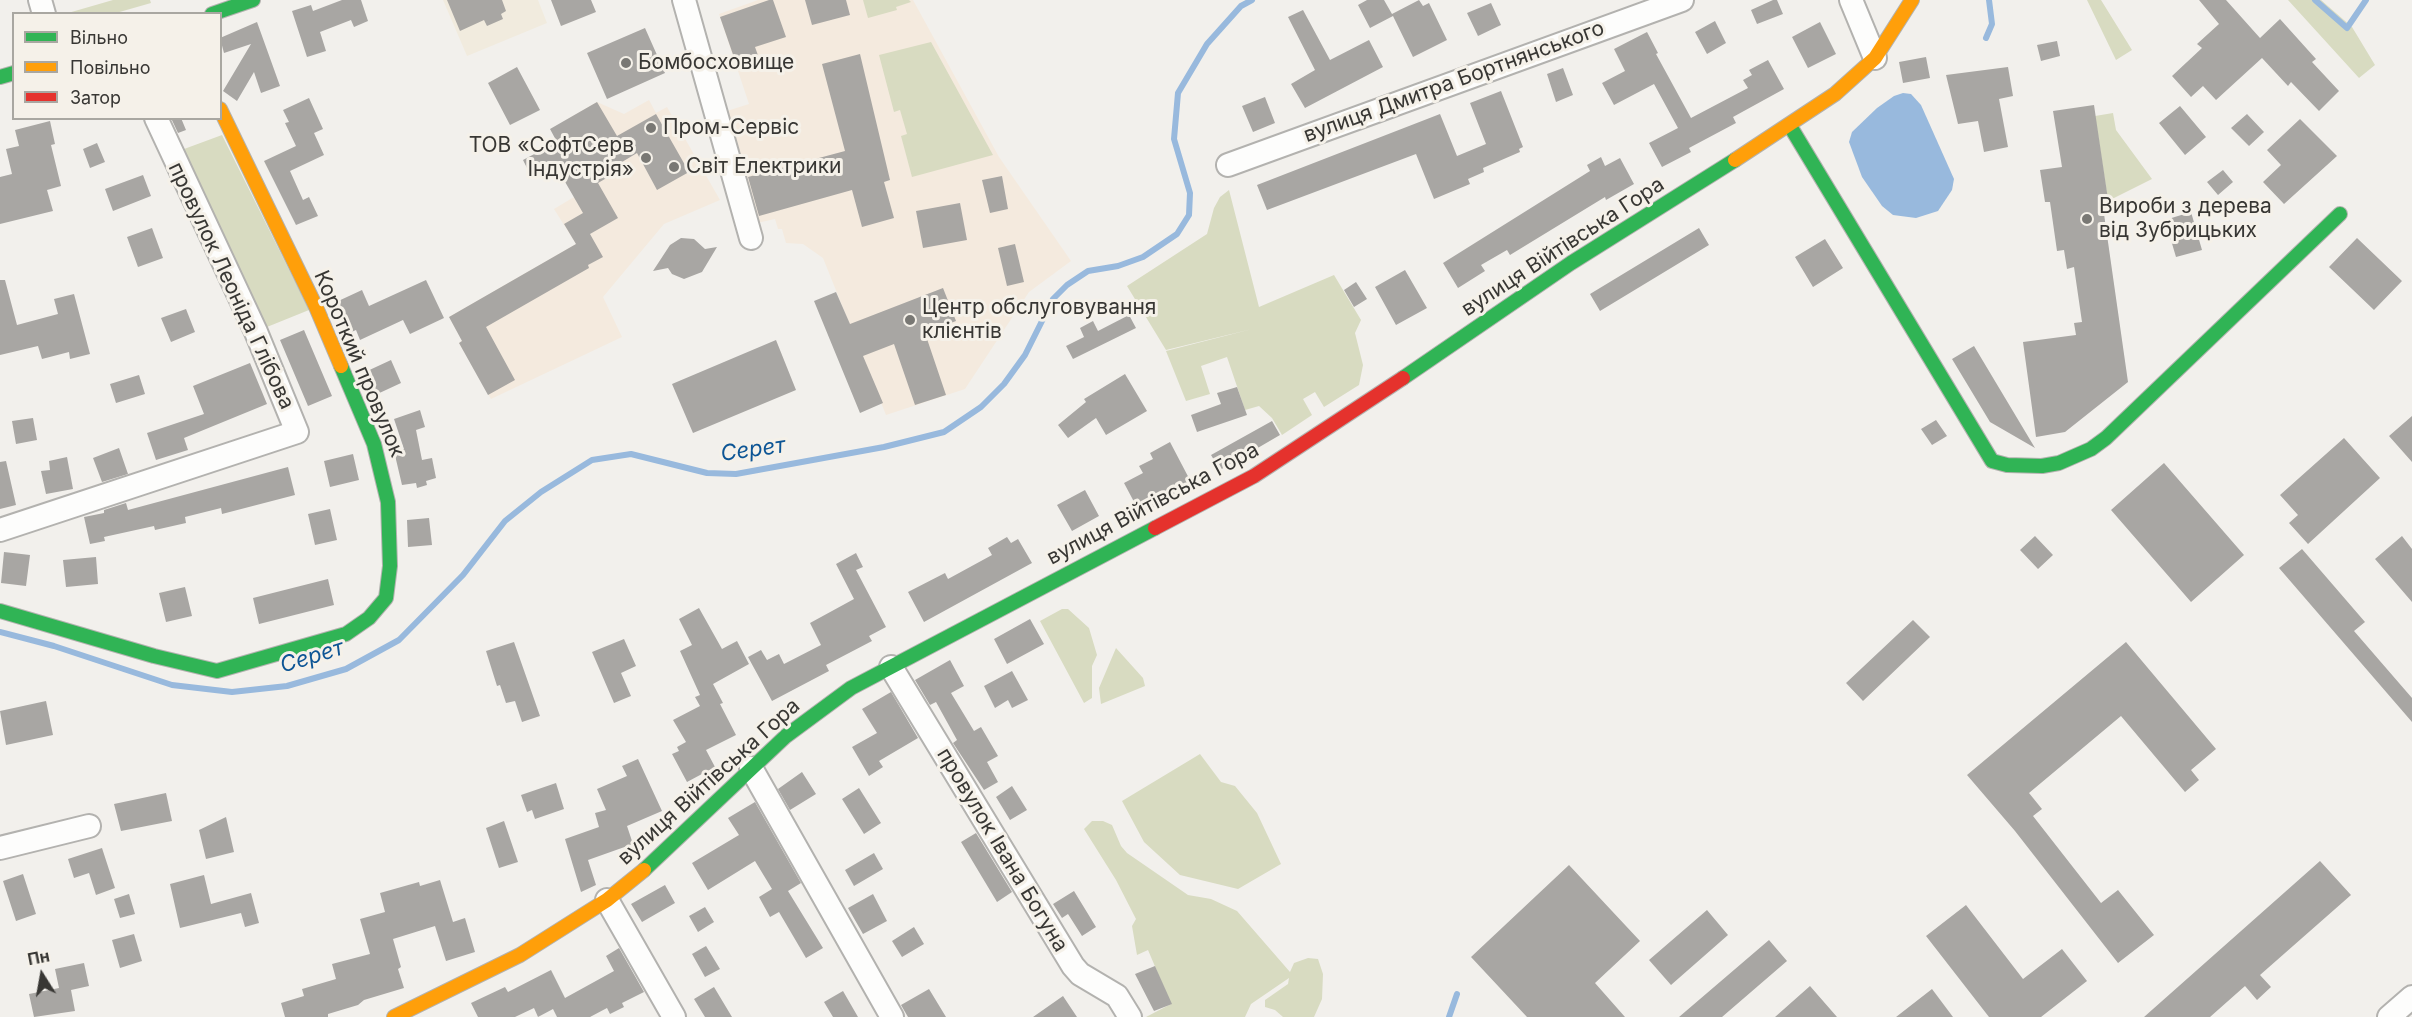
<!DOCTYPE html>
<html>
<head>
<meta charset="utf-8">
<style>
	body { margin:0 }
	#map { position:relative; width:2412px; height:1017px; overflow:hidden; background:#f2f0ec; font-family:Inter,sans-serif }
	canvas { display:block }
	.legend { position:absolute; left:12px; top:12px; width:210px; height:108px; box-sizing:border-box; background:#f5f1e9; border:2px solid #a9a7a1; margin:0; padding:8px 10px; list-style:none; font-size:18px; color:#383734 }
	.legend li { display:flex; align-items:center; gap:12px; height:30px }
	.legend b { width:30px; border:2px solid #a9a7a1 }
	.north { position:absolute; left:12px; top:945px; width:60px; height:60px; -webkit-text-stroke:4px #f5f1e9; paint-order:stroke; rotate:349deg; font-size:16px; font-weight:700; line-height:24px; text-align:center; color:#383734 }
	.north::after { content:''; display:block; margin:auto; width:21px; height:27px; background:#383734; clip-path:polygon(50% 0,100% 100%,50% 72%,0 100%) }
</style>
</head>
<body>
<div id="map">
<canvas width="2412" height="1017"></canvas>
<ul class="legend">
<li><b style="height:8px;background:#30b455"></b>Вільно</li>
<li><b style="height:8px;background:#ff9f0a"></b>Повільно</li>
<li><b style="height:8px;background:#e5322d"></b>Затор</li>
</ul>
<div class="north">Пн</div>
</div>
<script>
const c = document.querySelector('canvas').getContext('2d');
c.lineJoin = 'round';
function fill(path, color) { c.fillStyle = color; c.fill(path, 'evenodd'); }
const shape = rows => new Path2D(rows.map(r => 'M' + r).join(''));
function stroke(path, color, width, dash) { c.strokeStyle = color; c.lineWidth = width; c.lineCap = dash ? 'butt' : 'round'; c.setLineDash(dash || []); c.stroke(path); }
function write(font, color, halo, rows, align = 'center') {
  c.font = font + ' Inter,sans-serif'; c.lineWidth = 6; c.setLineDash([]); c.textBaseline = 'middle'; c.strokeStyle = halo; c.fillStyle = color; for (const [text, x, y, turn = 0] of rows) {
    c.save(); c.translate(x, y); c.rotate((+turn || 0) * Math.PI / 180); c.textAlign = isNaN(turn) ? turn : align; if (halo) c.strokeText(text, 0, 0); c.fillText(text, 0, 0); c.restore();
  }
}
const commercial = shape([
	[758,0,913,0,999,157,1071,261,1029,292,965,389,886,415,823,258,803,244,786,243,782,229,778,229,775,219,757,223,727,111,749,104,719,14],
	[649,100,656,113,667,107,720,200,664,224,603,297,622,337,491,399,459,343,462,340,449,317,576,244,554,209,574,197,571,117,597,102,624,114]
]);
const education = shape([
	[443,0,538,0,547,23,467,56]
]);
const green = shape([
	[113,0,150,0,151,3,116,13,68,13],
	[863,0,909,0,911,2,896,7,897,10,868,18],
	[2087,0,2101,0,2132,50,2116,60],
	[2288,0,2321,0,2352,27,2375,65,2359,78],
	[931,42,993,155,912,177,901,136,907,134,900,110,894,112,879,55],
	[2113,113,2116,130,2152,179,2108,201,2095,116],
	[222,135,309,310,262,329,176,152],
	[1229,190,1259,307,1334,275,1361,320,1355,333,1363,365,1359,385,1324,407,1315,392,1303,399,1312,415,1282,435,1272,418,1259,406,1245,410,1227,357,1201,366,1210,394,1186,401,1166,351,1252,329,1166,350,1127,286,1207,234,1214,208,1220,197],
	[1062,609,1068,609,1089,628,1097,655,1092,666,1092,698,1084,703,1040,621],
	[1116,648,1143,678,1145,686,1101,704,1099,688],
	[1200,754,1221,782,1235,786,1257,813,1281,864,1238,889,1180,875,1144,842,1122,801],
	[1092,821,1103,821,1112,825,1121,846,1127,853,1188,895,1211,899,1237,911,1290,972,1294,963,1308,958,1318,959,1323,974,1322,999,1314,1017,1283,1017,1275,1010,1265,1007,1265,1000,1288,984,1289,978,1251,1004,1245,1017,1146,1017,1171,1004,1148,950,1137,955,1132,926,1136,919,1116,880,1084,829]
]);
const water = shape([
	[1903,93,1911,94,1921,105,1954,179,1952,190,1938,211,1916,218,1893,215,1882,206,1862,177,1849,142,1852,132,1877,108,1894,96]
]);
const stream = shape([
	[2315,0,2347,28,2366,0],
	[1986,38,1992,24,1989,0],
	[0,632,54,646,172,685,232,692,287,686,346,669,399,640,463,575,505,521,541,492,592,460,631,454,707,473,736,474,884,447,944,432,981,407,1004,384,1025,355,1053,299,1067,285,1088,271,1118,266,1143,257,1177,234,1189,215,1190,193,1174,139,1178,93,1207,44,1241,6,1252,0],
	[1449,1017,1457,994]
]);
const building = shape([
	[342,0,361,0,368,21,354,27,351,20,320,32,326,51,307,57,292,11,311,5,313,11],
	[447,0,502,0,506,11,501,14,503,19,487,26,484,20,460,31],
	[551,0,591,0,596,12,561,26],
	[769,0,773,0,786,37,755,47,760,61,738,69,720,17],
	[805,0,846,0,850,15,812,25],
	[1367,0,1384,0,1392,14,1419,0,1423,6,1429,3,1447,40,1413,57,1393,16,1370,28,1358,5],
	[1773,0,1777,0,1783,14,1757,24,1751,10],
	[2199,0,2226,0,2260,38,2280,19,2316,59,2312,62,2339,91,2319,111,2291,82,2288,86,2262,58,2216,100,2203,86,2191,97,2172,76,2202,48,2197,44,2219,24],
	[1491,3,1501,25,1478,36,1467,13],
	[1303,10,1330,60,1369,40,1383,67,1305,108,1291,84,1315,70,1288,17],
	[1715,21,1726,43,1707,54,1695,32],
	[257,22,280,86,261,93,254,72,237,101,223,91,251,44,224,53,220,38],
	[1820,22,1836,54,1808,68,1792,37],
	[645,28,665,73,607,99,587,53],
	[1647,32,1658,53,1656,54,1691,118,1748,88,1743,80,1752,75,1749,70,1768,60,1784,89,1733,117,1736,123,1689,148,1691,152,1662,167,1649,143,1678,128,1654,84,1614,105,1602,83,1625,71,1614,49],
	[2057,41,2060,56,2041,61,2037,45],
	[860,54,890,180,884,182,894,218,862,227,852,190,759,216,748,177,845,151,822,64],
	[1926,57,1930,78,1903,83,1899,62],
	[517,67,540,110,510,125,488,83],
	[2008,67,2013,96,1999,99,2008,147,1984,152,1978,121,1958,124,1946,75],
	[1563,68,1573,95,1556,102,1547,74],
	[1501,91,1523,147,1519,149,1520,152,1483,168,1484,172,1468,179,1470,184,1434,199,1416,154,1267,210,1257,185,1440,114,1457,156,1486,144,1470,103],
	[1265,97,1275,123,1253,132,1242,106],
	[309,98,323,129,314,133,324,155,290,171,303,200,309,197,318,216,296,225,264,161,296,146,285,123,289,122,283,110],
	[597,102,617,136,656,114,689,172,657,190,637,153,607,171,610,176,598,183,618,218,590,234,603,257,588,265,589,268,486,327,515,380,488,395,459,343,462,341,449,317,576,244,564,224,583,213,553,161,530,174,523,160,557,142,550,129],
	[2094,105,2109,206,2103,207,2128,382,2065,432,2036,437,2023,342,2076,335,2074,323,2082,322,2074,267,2067,269,2064,250,2057,251,2050,202,2045,202,2040,170,2062,167,2053,111],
	[2180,106,2206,137,2185,155,2159,123],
	[2247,114,2264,132,2249,146,2231,128],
	[171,118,181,118,186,130,178,133],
	[2300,119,2337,156,2284,204,2263,182,2281,165,2267,150],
	[50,121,55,144,51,145,61,186,47,190,53,211,0,224,0,177,12,174,6,149,19,146,15,130],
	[97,143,105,162,90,168,83,149],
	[1601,157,1605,166,1620,158,1634,184,1606,200,1605,197,1510,255,1507,250,1481,265,1485,271,1458,288,1443,263,1590,171,1587,165],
	[2223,170,2233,182,2218,195,2207,182],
	[143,175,151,196,113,211,105,189],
	[1002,176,1008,209,990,213,982,180],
	[960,203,967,240,923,248,916,211],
	[2191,212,2202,250,2176,257,2165,220],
	[152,228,163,258,138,267,127,237],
	[1699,228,1709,245,1600,311,1590,294],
	[681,238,694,239,705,249,717,247,702,272,684,279,672,274,668,268,653,271,670,245],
	[2357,238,2402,281,2374,310,2329,267],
	[1825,239,1843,268,1813,287,1795,257],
	[1015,244,1024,282,1007,286,998,248],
	[1405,270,1427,308,1396,325,1375,287],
	[0,280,5,280,17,325,58,314,54,299,74,294,90,354,70,359,69,352,42,359,38,346,0,355],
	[426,280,444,318,410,334,403,320,360,340,356,330,347,334,334,303,362,290,369,306],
	[1356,282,1367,299,1354,307,1344,290],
	[943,288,956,321,925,333,946,395,915,405,894,344,863,356,883,403,860,413,814,301,836,292,850,324],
	[186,309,195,332,171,342,161,318],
	[1129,315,1136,328,1073,359,1066,346,1084,337,1080,328,1093,321,1098,331],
	[304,330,332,396,308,406,280,340],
	[776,340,796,390,693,433,672,384],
	[1974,346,2035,448,1990,422,1952,359],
	[391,360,401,383,373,396,363,373],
	[250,363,267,404,184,438,188,450,156,460,147,433,204,414,193,386],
	[1125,374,1147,411,1106,435,1096,418,1068,438,1058,425,1086,402,1084,399],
	[139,375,145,394,116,403,110,384],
	[1237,387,1247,415,1197,432,1191,415,1221,404,1217,393],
	[420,410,425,427,416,430,422,460,432,458,436,478,426,481,427,485,417,488,416,483,402,485,394,451,404,449,394,419],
	[2412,416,2412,462,2389,436],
	[33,418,37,440,16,444,12,421],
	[1936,420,1947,436,1932,445,1921,429],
	[1272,421,1280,435,1220,470,1211,455],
	[2344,438,2380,478,2308,544,2289,523,2298,515,2280,495],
	[1170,442,1192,484,1158,502,1160,505,1141,515,1124,483,1143,473,1139,466,1153,459,1150,453],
	[119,448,128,474,102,482,93,458],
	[353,454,359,480,330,487,324,461],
	[67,457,73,489,46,494,41,471,50,470,49,461],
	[6,461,16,505,0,509,0,462],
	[2164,463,2244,555,2191,602,2111,510],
	[288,467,295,495,222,514,221,508,185,517,186,523,155,530,154,526,104,537,105,541,90,544,84,517,104,513,104,510,126,503,128,510],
	[1085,490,1099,516,1072,531,1057,505],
	[330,509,337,540,315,545,308,514],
	[429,518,432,545,408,547,407,520],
	[2035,536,2053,555,2038,569,2020,550],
	[2402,536,2412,549,2412,602,2375,559],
	[1007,537,1011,543,1018,539,1032,563,924,622,908,592,945,573,948,579,992,555,988,548],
	[2302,549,2365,622,2354,631,2412,698,2412,722,2279,568],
	[4,552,30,555,26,586,1,583],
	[856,553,863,567,856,570,886,627,869,636,872,641,826,665,829,671,772,701,748,657,761,650,767,660,779,654,784,664,821,645,810,623,854,599,836,564],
	[96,557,98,584,66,587,63,560],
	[328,579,334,605,259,624,253,598],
	[185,587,192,616,166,622,159,593],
	[699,608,722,649,737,641,749,664,713,684,723,703,720,704,736,735,706,750,715,767,687,782,672,754,679,751,677,747,686,742,673,720,700,706,695,697,700,695,680,651,692,645,679,619],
	[1030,619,1044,644,1007,664,994,639],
	[1913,620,1930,637,1863,701,1846,683],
	[624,639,636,666,621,673,631,696,614,703,592,652],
	[514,642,540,716,522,722,515,701,506,703,500,685,497,686,486,651],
	[2126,642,2216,749,2191,770,2199,780,2185,792,2121,716,2029,793,2042,809,2033,816,2101,903,2118,890,2154,935,2118,963,2015,831,1967,775],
	[950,660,964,686,951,693,974,731,981,727,998,756,987,762,998,782,984,790,953,743,957,740,936,702,930,705,915,680],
	[1012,671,1028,700,1012,708,1008,700,995,708,984,686],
	[891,692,918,738,879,761,883,767,869,776,852,747,877,733,862,709],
	[46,701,53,735,6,745,0,711],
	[638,759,662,811,627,826,633,844,588,860,596,885,581,892,565,839,599,827,595,813,606,810,597,789,627,776,622,766],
	[802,772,816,794,790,810,778,789],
	[556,783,564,809,535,819,532,810,527,812,521,795],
	[1012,786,1027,810,1010,820,996,797],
	[859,788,881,823,864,834,842,799],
	[166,793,172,821,121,831,114,804],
	[755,802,801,883,788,891,823,948,806,958,779,912,770,917,759,897,772,889,755,861,708,890,692,863,739,835,728,818],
	[226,817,234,852,206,859,199,830],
	[504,821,518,862,499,868,486,828],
	[976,833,1012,892,997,902,961,842],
	[102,848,115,888,96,895,89,873,74,878,68,859],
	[874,853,883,869,854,886,845,870],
	[2320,861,2351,895,2260,975,2271,987,2257,1000,2245,986,2210,1017,2144,1017],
	[1569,865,1640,941,1595,983,1625,1017,1527,1017,1471,957],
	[23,874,36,914,16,921,3,881],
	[204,875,211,904,251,893,259,923,245,927,241,913,180,928,170,884],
	[440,880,453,922,465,918,475,952,446,961,435,926,393,939,401,967,398,969,404,988,364,1000,358,1005,328,1014,328,1017,285,1017,281,1003,304,996,302,989,336,979,332,964,370,954,360,919,385,912,380,893,419,882,420,886],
	[665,885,675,903,642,922,631,904],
	[1074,891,1096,927,1082,936,1068,914,1062,918,1053,904],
	[129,894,135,914,120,918,114,899],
	[873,894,887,921,863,934,848,908],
	[1966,905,2023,979,2062,949,2087,981,2041,1017,1989,1017,1926,936],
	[705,907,714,922,698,932,689,916],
	[1707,910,1728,935,1671,985,1649,960],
	[914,927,924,944,902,957,892,941],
	[134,934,142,961,120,968,112,940],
	[1769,940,1787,961,1722,1017,1679,1017],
	[706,946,720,969,705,977,692,954],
	[619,948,644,992,622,1003,624,1007,610,1014,607,1008,590,1017,557,1017,553,1009,538,1017,534,1008,515,1017,478,1017,471,1003,505,987,508,992,551,970,565,998,614,971,606,956],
	[84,963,89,986,71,990,75,1011,34,1017,29,994,59,988,55,969],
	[1155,966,1172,1004,1154,1011,1135,974],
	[1810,986,1837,1017,1775,1017],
	[714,987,732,1017,705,1017,694,999],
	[929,989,946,1017,908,1017,901,1005],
	[1932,989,1953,1017,1896,1017],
	[843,991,858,1017,833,1017,824,1002],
	[1063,996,1077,1017,1033,1017]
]);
const street = shape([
	[40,0,44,14],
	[684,0,751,238],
	[1851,0,1875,58],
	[1228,165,1682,0],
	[0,530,297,432,256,332,156,118],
	[891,667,1073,966,1080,974,1117,996,1130,1017],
	[751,768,892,1017],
	[0,848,89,826],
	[607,900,674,1017],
	[2389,1017,2412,997]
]);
const fast = shape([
	[212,14,253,0],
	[0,77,14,73],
	[1790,126,1992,461,2007,465,2042,466,2059,463,2091,449,2106,438,2340,214],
	[1403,378,1571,263,1735,160],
	[0,611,154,656,217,671,346,634,369,618,386,598,390,566,388,502,374,444,341,366],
	[644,870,786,736,851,688,1155,528]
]);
const slow = shape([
	[220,109,316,307,341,366],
	[1735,160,1835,94,1875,58,1912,0],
	[394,1017,520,955,607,900,644,870]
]);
const jam = shape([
	[1155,528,1254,476,1403,378]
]);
const markers = [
	[626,63,6,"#797874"],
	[651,128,6,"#797874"],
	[646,158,6,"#797874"],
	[674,167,6,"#797874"],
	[2087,219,6,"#797874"],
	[910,320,6,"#797874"]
];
const poiNames = [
	["Бомбосховище",638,63],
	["Пром-Сервіс",663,128],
	["ТОВ «СофтСерв",634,146,"right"],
	["Індустрія»",634,170,"right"],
	["Світ Електрики",686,167],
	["Вироби з дерева",2099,207],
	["від Зубрицьких",2099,231],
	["Центр обслуговування",922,308],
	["клієнтів",922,332]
];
const streetNames = [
	["вулиця Дмитра Бортнянського",1454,82,-20],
	["вулиця Війтівська Гора",1563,247,-33],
	["провулок Леоніда Глібова",231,286,65],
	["Короткий провулок",359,364,67],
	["вулиця Війтівська Гора",1153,504,-28],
	["вулиця Війтівська Гора",709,782,-42],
	["провулок Івана Богуна",1002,850,59]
];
const waterNames = [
	["Серет",753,450,-8],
	["Серет",312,657,-17]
];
fill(commercial, '#f4eade');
fill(education, '#f1ebde');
fill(green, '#d8dbc1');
fill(water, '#98b9dd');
stroke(stream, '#98b9dd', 6);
fill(building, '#a8a6a3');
stroke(street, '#b3b2af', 26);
stroke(fast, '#b3b2af', 16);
stroke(slow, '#b3b2af', 16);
stroke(jam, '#b3b2af', 16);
stroke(street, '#fdfdfc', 22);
stroke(fast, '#30b455', 14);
stroke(slow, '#ff9f0a', 14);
stroke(jam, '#e5322d', 14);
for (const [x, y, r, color] of markers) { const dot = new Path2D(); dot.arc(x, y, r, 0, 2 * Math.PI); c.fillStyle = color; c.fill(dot); stroke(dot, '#f5f1e9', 2); }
write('21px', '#383734', '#f5f1e9', poiNames, 'left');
write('21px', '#383734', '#f5f1e9', streetNames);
write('italic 22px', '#0d5595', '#f5f1e9', waterNames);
</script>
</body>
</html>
